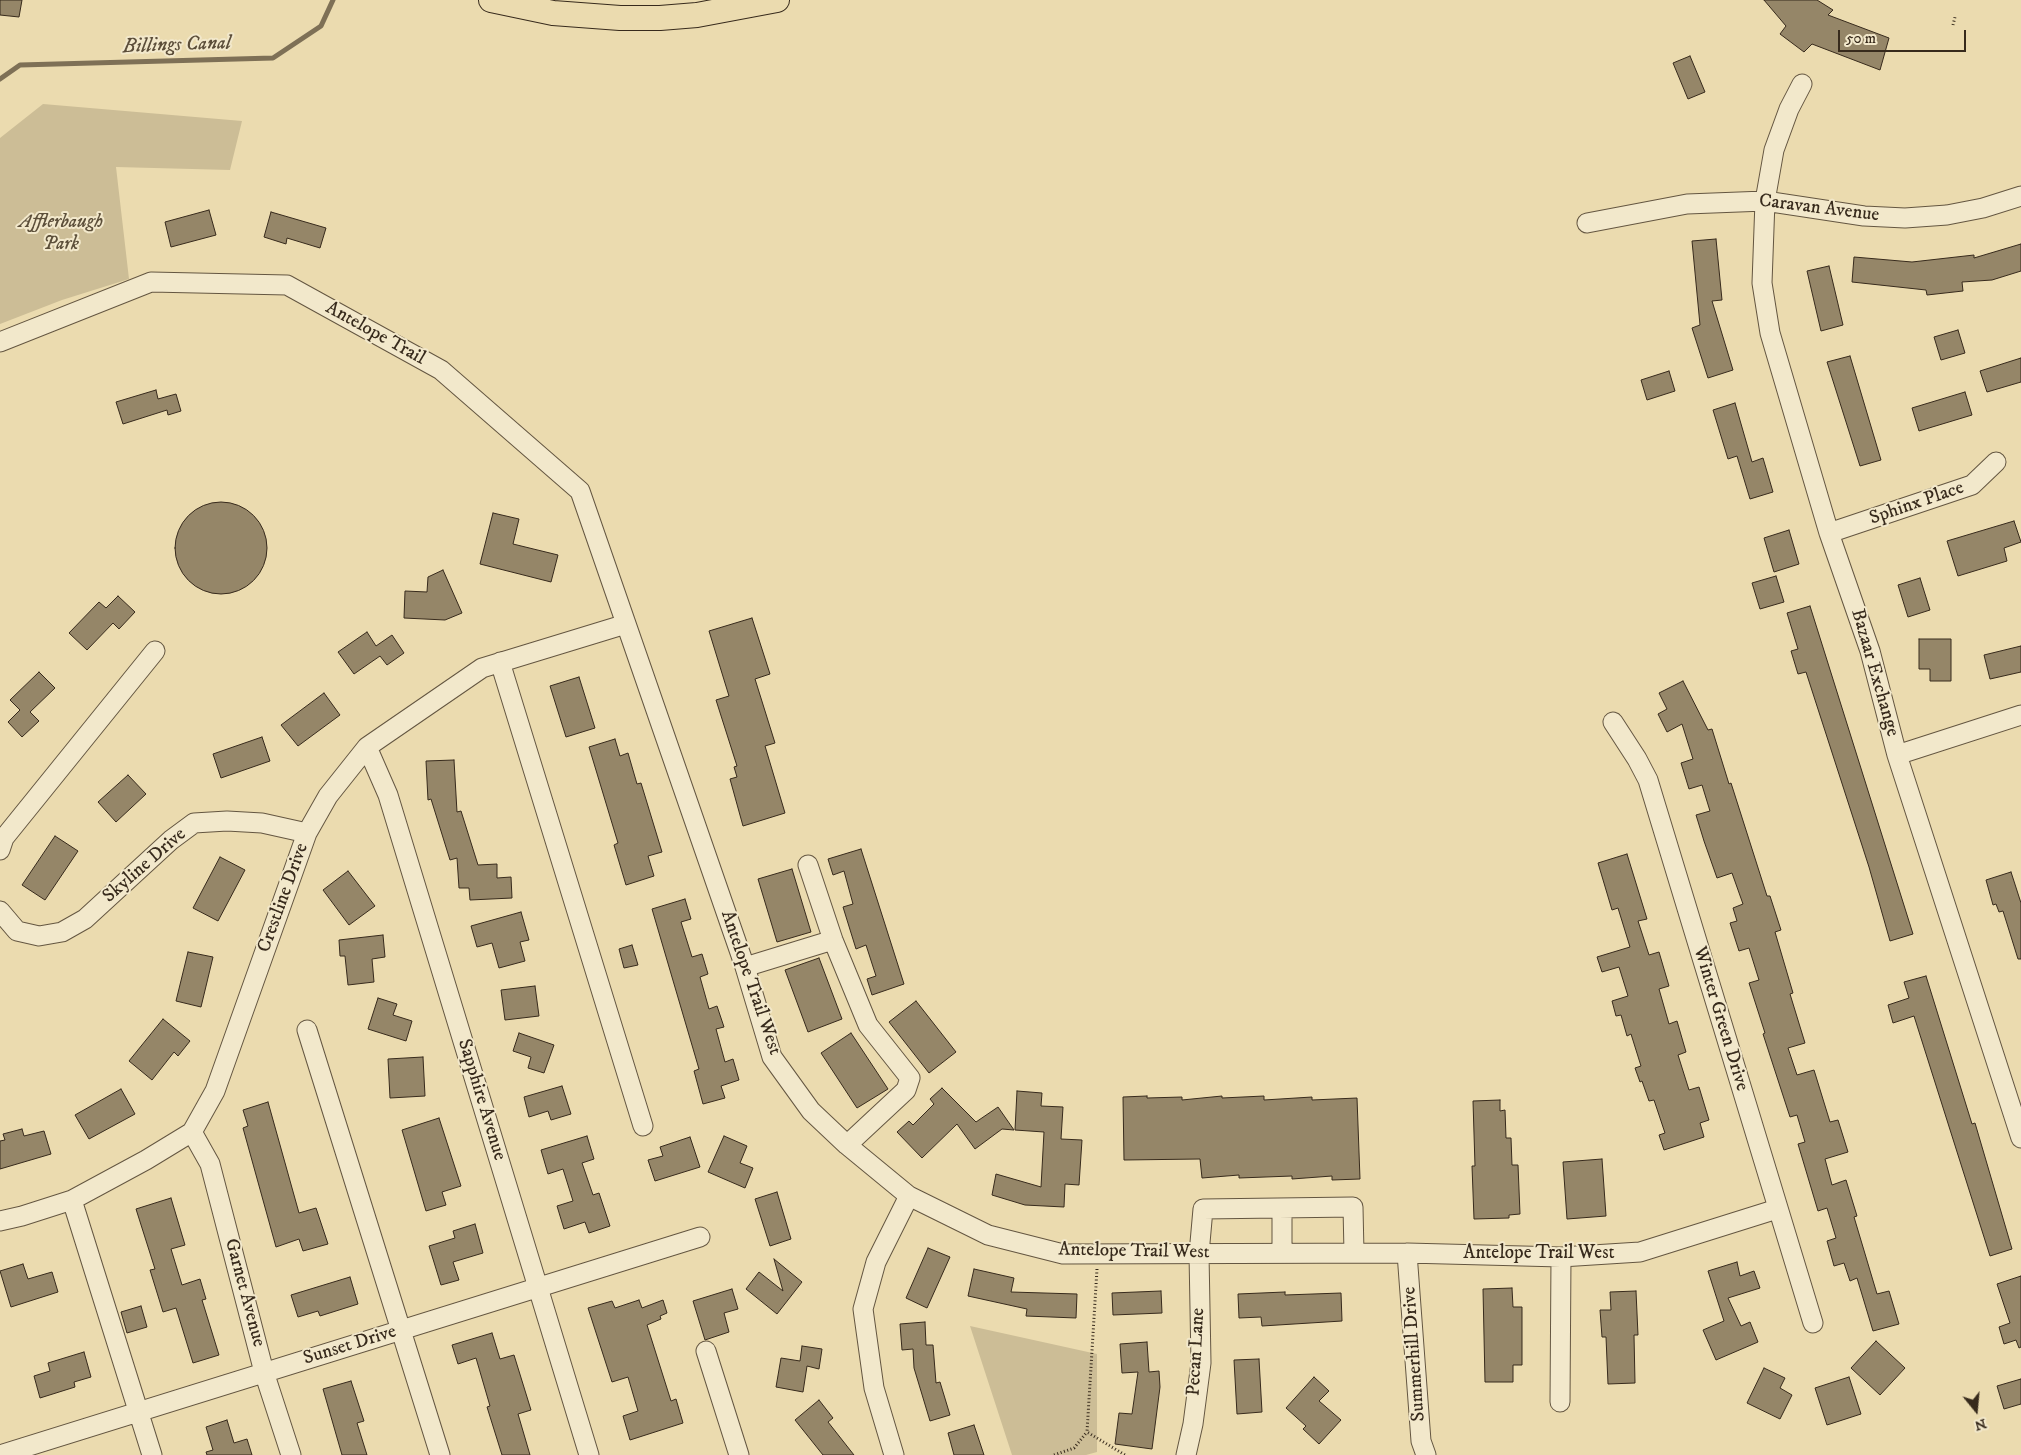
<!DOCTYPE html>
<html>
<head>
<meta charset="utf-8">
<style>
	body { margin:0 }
	#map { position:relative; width:2021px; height:1455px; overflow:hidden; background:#ebdbaf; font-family:"IM FELL DW Pica",serif }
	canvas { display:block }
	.north { position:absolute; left:1951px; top:1385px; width:50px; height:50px; -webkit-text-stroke:4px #f2e8cb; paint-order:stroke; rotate:163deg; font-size:14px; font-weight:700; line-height:20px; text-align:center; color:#372a1c }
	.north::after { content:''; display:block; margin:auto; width:18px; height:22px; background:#372a1c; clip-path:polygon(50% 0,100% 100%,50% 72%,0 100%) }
	.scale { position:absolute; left:1838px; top:30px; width:128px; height:22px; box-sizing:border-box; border:2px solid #372a1c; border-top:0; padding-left:6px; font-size:15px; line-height:18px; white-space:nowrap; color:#372a1c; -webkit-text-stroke:4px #f2e8cb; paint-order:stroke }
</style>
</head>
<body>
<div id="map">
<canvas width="2021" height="1455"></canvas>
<div class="north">N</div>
<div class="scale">50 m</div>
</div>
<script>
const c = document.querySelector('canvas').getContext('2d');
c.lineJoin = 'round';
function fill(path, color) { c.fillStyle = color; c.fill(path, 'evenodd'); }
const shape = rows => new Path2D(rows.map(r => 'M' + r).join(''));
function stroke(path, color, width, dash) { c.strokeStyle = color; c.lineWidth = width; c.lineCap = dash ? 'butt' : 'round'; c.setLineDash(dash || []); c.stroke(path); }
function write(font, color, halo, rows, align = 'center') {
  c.font = font + ' "IM FELL DW Pica",serif'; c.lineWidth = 4; c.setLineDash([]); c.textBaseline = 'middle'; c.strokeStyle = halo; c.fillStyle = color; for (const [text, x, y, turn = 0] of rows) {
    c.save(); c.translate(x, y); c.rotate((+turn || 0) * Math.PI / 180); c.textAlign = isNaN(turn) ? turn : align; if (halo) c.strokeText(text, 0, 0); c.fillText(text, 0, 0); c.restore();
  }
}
const green = shape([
	[43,104,242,121,230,170,116,167,129,279,62,300,0,324,0,138],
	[970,1326,1097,1354,1097,1452,1086,1455,1012,1455]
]);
const stream = shape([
	[0,79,20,65,273,58,321,26,333,0]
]);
const building = shape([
	[0,0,22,0,19,17,0,15,0,0],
	[1764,0,1817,0,1833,10,1828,15,1889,38,1880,70,1812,44,1804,52,1780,34,1786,26,1764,0],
	[1690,56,1705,92,1688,99,1673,63,1690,56],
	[209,210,216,235,171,247,165,222,209,210],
	[271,212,326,228,320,248,287,238,286,244,264,237,271,212],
	[1716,239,1722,300,1712,301,1733,370,1708,378,1692,328,1700,325,1692,241,1716,239],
	[2021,244,2021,271,1992,280,1962,282,1963,291,1927,295,1926,290,1852,282,1854,257,1912,262,1974,255,1974,258,2021,244],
	[1829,266,1843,325,1821,331,1807,271,1829,266],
	[1958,330,1965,353,1941,360,1934,337,1958,330],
	[1850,356,1881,460,1860,466,1827,362,1850,356],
	[2021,358,2021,382,1987,392,1980,371,2021,358],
	[1669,371,1675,391,1647,400,1641,380,1669,371],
	[156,390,158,399,176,394,181,411,168,415,167,410,123,424,116,402,156,390],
	[1965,392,1972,415,1919,431,1912,408,1965,392],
	[1735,403,1752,462,1763,458,1773,492,1750,499,1737,456,1728,459,1713,410,1735,403],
	'175 548a46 46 0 1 1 92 0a46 46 0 1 1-92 0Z',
	[493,513,519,519,513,544,558,555,551,582,480,564,493,513],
	[2014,521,2021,542,2004,548,2007,561,1958,576,1947,541,2014,521],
	[1789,530,1799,564,1774,572,1764,538,1789,530],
	[443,570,462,613,445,620,404,618,405,591,427,592,428,577,443,570],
	[1776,576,1784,602,1760,609,1752,583,1776,576],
	[1920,578,1930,610,1908,617,1898,585,1920,578],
	[118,596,135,612,119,629,113,623,87,650,69,633,99,602,106,608,118,596],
	[1810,606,1913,934,1890,941,1869,867,1806,672,1798,674,1791,651,1798,649,1787,613,1810,606],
	[752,618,770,674,755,679,775,743,765,746,785,813,743,826,730,779,737,777,734,767,737,766,716,700,729,696,709,631,752,618],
	[367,632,376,646,392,635,404,653,387,665,380,656,354,674,338,652,367,632],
	[1919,639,1951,639,1951,681,1930,681,1930,669,1919,669,1919,639],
	[2021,646,2021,672,1990,679,1984,655,2021,646],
	[39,672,55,688,30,712,39,721,22,737,8,722,20,710,10,700,39,672],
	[579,677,595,728,566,737,550,686,579,677],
	[1683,681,1708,730,1712,729,1729,784,1731,783,1767,896,1770,896,1781,930,1775,932,1793,993,1790,994,1805,1043,1788,1048,1797,1075,1814,1070,1830,1122,1838,1120,1848,1152,1825,1159,1832,1185,1846,1180,1857,1216,1854,1217,1877,1294,1889,1291,1899,1324,1873,1331,1857,1278,1850,1281,1844,1263,1834,1266,1827,1241,1836,1238,1827,1208,1818,1211,1798,1144,1805,1142,1797,1115,1790,1117,1763,1034,1765,1033,1749,983,1759,980,1749,948,1739,951,1730,923,1737,921,1733,908,1743,904,1732,873,1717,878,1704,841,1696,815,1710,811,1702,785,1689,789,1681,763,1693,759,1682,724,1667,732,1658,714,1667,709,1659,693,1683,681],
	[324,693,340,715,298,746,281,725,324,693],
	[262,737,270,761,221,778,213,754,262,737],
	[615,739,620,756,628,753,637,784,641,783,662,852,648,856,654,876,626,885,614,845,618,843,589,747,615,739],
	[454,760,457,812,461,811,478,865,497,864,497,878,511,877,512,898,470,900,469,888,459,888,457,858,450,860,431,799,428,800,426,761,454,760],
	[128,775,146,794,116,822,98,802,128,775],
	[55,836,78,851,45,900,22,885,55,836],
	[861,849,904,984,872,995,867,979,876,976,866,945,856,949,843,907,853,904,844,871,833,875,828,859,861,849],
	[1627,854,1647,919,1638,921,1649,955,1659,952,1669,986,1659,989,1669,1024,1677,1021,1686,1052,1678,1055,1689,1090,1699,1087,1709,1120,1700,1123,1704,1137,1664,1150,1659,1135,1665,1133,1654,1100,1649,1101,1642,1081,1640,1082,1635,1068,1641,1066,1631,1034,1627,1036,1621,1015,1616,1016,1612,1001,1628,996,1619,967,1602,972,1597,957,1630,947,1618,908,1612,910,1598,863,1627,854],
	[220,857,245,870,218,921,193,908,220,857],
	[792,869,811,932,777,942,758,879,792,869],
	[348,871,375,906,349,925,323,890,348,871],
	[2011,872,2021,903,2021,959,2018,959,2003,911,1999,912,1996,904,1993,905,1986,880,2011,872],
	[685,899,691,919,681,922,692,957,702,954,708,974,700,977,709,1009,717,1006,724,1027,716,1029,725,1062,733,1059,739,1080,721,1086,725,1098,703,1104,694,1071,699,1069,652,909,685,899],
	[521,912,529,940,520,942,525,961,499,968,492,943,477,947,471,926,521,912],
	[383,935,385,957,372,959,374,982,348,985,345,956,340,956,339,940,383,935],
	[632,945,638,965,624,968,619,949,632,945],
	[188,952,213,957,201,1007,176,1001,188,952],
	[819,958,842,1019,808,1032,785,970,819,958],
	[1926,976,1972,1124,1975,1123,2012,1249,1990,1256,1914,1016,1893,1023,1888,1005,1909,998,1904,982,1926,976],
	[535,986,539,1016,505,1020,501,990,535,986],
	[378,998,397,1004,393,1015,412,1021,406,1041,368,1029,378,998],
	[916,1001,956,1052,929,1073,889,1022,916,1001],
	[163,1019,190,1041,178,1056,174,1052,152,1080,129,1061,163,1019],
	[519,1033,554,1045,544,1073,528,1068,531,1057,513,1051,519,1033],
	[851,1033,888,1089,857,1108,821,1053,851,1033],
	[423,1057,425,1096,390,1098,388,1059,423,1057],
	[562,1086,571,1114,551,1120,548,1111,529,1117,524,1097,562,1086],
	[942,1088,976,1122,998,1107,1014,1130,1002,1129,975,1149,957,1124,922,1158,897,1132,909,1121,913,1125,934,1104,930,1099,942,1088],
	[121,1089,135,1114,89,1139,75,1115,121,1089],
	[1017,1091,1042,1093,1041,1106,1063,1107,1061,1139,1082,1140,1079,1185,1065,1184,1064,1207,1025,1205,992,1195,996,1174,1041,1187,1044,1132,1015,1130,1017,1091],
	[1147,1096,1147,1098,1182,1097,1182,1100,1222,1096,1222,1098,1264,1096,1264,1100,1312,1097,1312,1100,1357,1098,1360,1179,1332,1180,1332,1176,1292,1179,1292,1176,1239,1178,1239,1175,1202,1178,1200,1159,1124,1160,1123,1097,1147,1096],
	[1500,1100,1500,1111,1505,1110,1506,1138,1511,1138,1512,1165,1518,1165,1520,1214,1509,1215,1509,1218,1474,1219,1472,1166,1475,1166,1473,1101,1500,1100],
	[268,1102,299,1213,316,1208,328,1244,303,1251,299,1239,276,1247,243,1128,248,1126,243,1110,268,1102],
	[439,1118,461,1186,442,1192,446,1205,426,1211,402,1130,439,1118],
	[22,1129,24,1136,44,1131,51,1154,0,1169,0,1141,5,1140,3,1134,22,1129],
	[587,1136,594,1159,582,1163,593,1195,599,1193,610,1226,589,1233,585,1222,564,1229,557,1206,573,1201,563,1169,548,1174,541,1150,587,1136],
	[724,1136,747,1146,740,1163,753,1168,745,1188,708,1172,724,1136],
	[690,1137,700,1167,655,1181,648,1160,663,1156,660,1147,690,1137],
	[1602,1159,1606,1216,1567,1219,1563,1162,1602,1159],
	[777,1192,791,1239,770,1246,755,1199,777,1192],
	[171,1198,185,1245,171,1249,182,1285,200,1279,206,1299,202,1300,219,1355,193,1363,176,1308,163,1312,150,1270,155,1269,136,1209,171,1198],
	[475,1224,483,1253,453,1262,459,1280,441,1285,429,1246,455,1238,453,1231,475,1224],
	[928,1248,950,1257,927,1308,906,1298,928,1248],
	[774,1259,802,1282,777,1314,746,1289,759,1272,783,1291,774,1259],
	[1737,1262,1740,1276,1754,1271,1760,1288,1728,1298,1741,1326,1750,1322,1758,1342,1716,1360,1703,1330,1724,1321,1708,1271,1737,1262],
	[23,1264,28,1279,52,1272,58,1292,11,1307,0,1271,23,1264],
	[974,1269,1014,1278,1011,1292,1077,1294,1076,1318,1026,1316,1027,1309,968,1296,974,1269],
	[2021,1276,2021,1347,2019,1348,2016,1340,2004,1344,1999,1327,2010,1323,1997,1284,2021,1276],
	[350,1277,358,1304,320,1316,318,1311,298,1317,291,1295,350,1277],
	[1512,1288,1513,1307,1522,1307,1522,1365,1513,1365,1513,1382,1485,1382,1483,1289,1512,1288],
	[732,1289,738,1309,724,1313,729,1332,705,1340,693,1301,732,1289],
	[1161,1291,1162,1313,1113,1315,1112,1293,1161,1291],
	[1636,1291,1638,1335,1634,1335,1635,1383,1608,1384,1606,1337,1602,1337,1600,1310,1611,1310,1610,1292,1636,1291],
	[1285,1292,1285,1295,1341,1293,1342,1321,1262,1326,1261,1317,1239,1318,1238,1294,1285,1292],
	[639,1300,642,1308,663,1300,667,1313,660,1316,661,1319,647,1325,671,1401,676,1399,683,1423,630,1440,623,1416,638,1411,628,1377,612,1382,588,1308,612,1301,615,1308,639,1300],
	[141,1306,147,1327,127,1333,121,1312,141,1306],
	[925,1322,926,1345,933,1345,936,1383,940,1382,950,1415,930,1421,914,1368,913,1349,902,1350,900,1324,925,1322],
	[492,1333,500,1359,514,1355,531,1410,518,1414,530,1455,502,1455,487,1407,490,1406,476,1358,458,1364,452,1345,492,1333],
	[1876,1341,1905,1368,1880,1395,1851,1368,1876,1341],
	[1147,1342,1149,1372,1159,1371,1160,1387,1152,1449,1115,1444,1119,1413,1132,1414,1138,1372,1122,1373,1120,1344,1147,1342],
	[802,1346,822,1349,819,1369,807,1366,803,1392,776,1387,781,1358,800,1361,802,1346],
	[84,1352,91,1377,74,1382,75,1387,40,1398,34,1376,50,1371,48,1363,84,1352],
	[1259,1359,1262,1412,1237,1414,1234,1360,1259,1359],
	[1764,1368,1785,1378,1780,1388,1792,1395,1780,1419,1747,1403,1764,1368],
	[1314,1377,1329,1391,1319,1401,1341,1420,1319,1444,1303,1429,1306,1426,1286,1408,1314,1377],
	[1849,1377,1861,1414,1827,1425,1815,1388,1849,1377],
	[2021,1379,2021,1404,2004,1409,1997,1386,2021,1379],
	[351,1381,364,1421,357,1423,367,1455,342,1455,323,1389,351,1381],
	[819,1400,833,1418,828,1422,854,1455,823,1455,795,1420,819,1400],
	[227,1420,234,1443,247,1439,252,1455,207,1455,206,1452,213,1450,206,1427,227,1420],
	[974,1425,984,1455,954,1455,948,1433,974,1425]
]);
const path = shape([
	[1953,25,1955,17],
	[1097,1269,1087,1432,1125,1455],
	[1054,1455,1074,1448,1087,1432]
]);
const minor = shape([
	[1802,84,1789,109,1774,150,1765,201,1762,283,1770,333,1829,533,1870,651,1897,755,2021,1138],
	[1587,223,1687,204,1765,201,1864,216,1905,218,1947,215,1983,208,2021,196],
	[0,342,151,282,287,285,441,370,580,491,745,967,772,1057,811,1111,847,1145,909,1196,988,1235,1063,1254,1407,1253,1561,1257,1640,1252,1777,1209],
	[1829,533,1972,485,1996,462],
	[500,662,643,1126],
	[1613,722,1637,759,1648,780,1813,1323],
	[367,747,388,795,589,1455],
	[1897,755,2021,715],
	[0,850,4,838,155,651],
	[808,865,833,940,868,1025,910,1078,906,1090,847,1145],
	[0,911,17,931,39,936,62,932,85,919,171,840,194,823,227,821,262,823,307,833],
	[745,967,833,940],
	[307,1030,440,1455],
	[192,1132,210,1164,264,1372,291,1455],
	[72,1200,152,1455],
	[1282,1208,1282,1253],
	[0,1221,22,1216,72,1200,146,1160,192,1132,215,1091,307,833,328,796,367,747,482,668,626,624],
	[1407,1253,1421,1441,1426,1455],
	[706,1351,739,1455],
	[1560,1402,1561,1257],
	[0,1455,700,1237],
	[894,1455,874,1388,863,1309,876,1262,909,1196],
	[1186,1455,1193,1424,1201,1363,1199,1254,1203,1209,1353,1207,1354,1253]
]);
const major = shape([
	[491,0,553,13,620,18,660,18,697,15,777,0]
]);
const streetNames = [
	["Caravan Avenue",1819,209,7],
	["Antelope Trail",375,334,29],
	["Sphinx Place",1917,504,-19],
	["Bazaar Exchange",1874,673,74],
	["Skyline Drive",145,866,-41],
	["Crestline Drive",284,898,-70],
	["Antelope Trail West",750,983,71],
	["Winter Green Drive",1720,1019,73],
	["Sapphire Avenue",481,1100,73],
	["Antelope Trail West",1134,1252,1],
	["Antelope Trail West",1539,1254],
	["Garnet Avenue",244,1293,75],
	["Sunset Drive",350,1346,-17],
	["Pecan Lane",1197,1352,-87],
	["Summerhill Drive",1415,1354,-94]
];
const parkNames = [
	["Afflerbaugh",61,223],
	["Park",61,245]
];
const waterNames = [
	["Billings Canal",177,46,-2]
];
fill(green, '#ccbd96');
stroke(stream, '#7e7056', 5);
fill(building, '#958668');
stroke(building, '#372a1c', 1);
stroke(minor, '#645641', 21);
stroke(major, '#372a1c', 26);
stroke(path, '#372a1c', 3, [1, 2.5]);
stroke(minor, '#f2e8cb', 19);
stroke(major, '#ebdbaf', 24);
write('19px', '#372a1c', '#f2e8cb', streetNames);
write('italic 19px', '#5c4f3a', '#f2e8cb', parkNames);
write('italic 20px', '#5b4d39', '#f2e8cb', waterNames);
</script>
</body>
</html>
